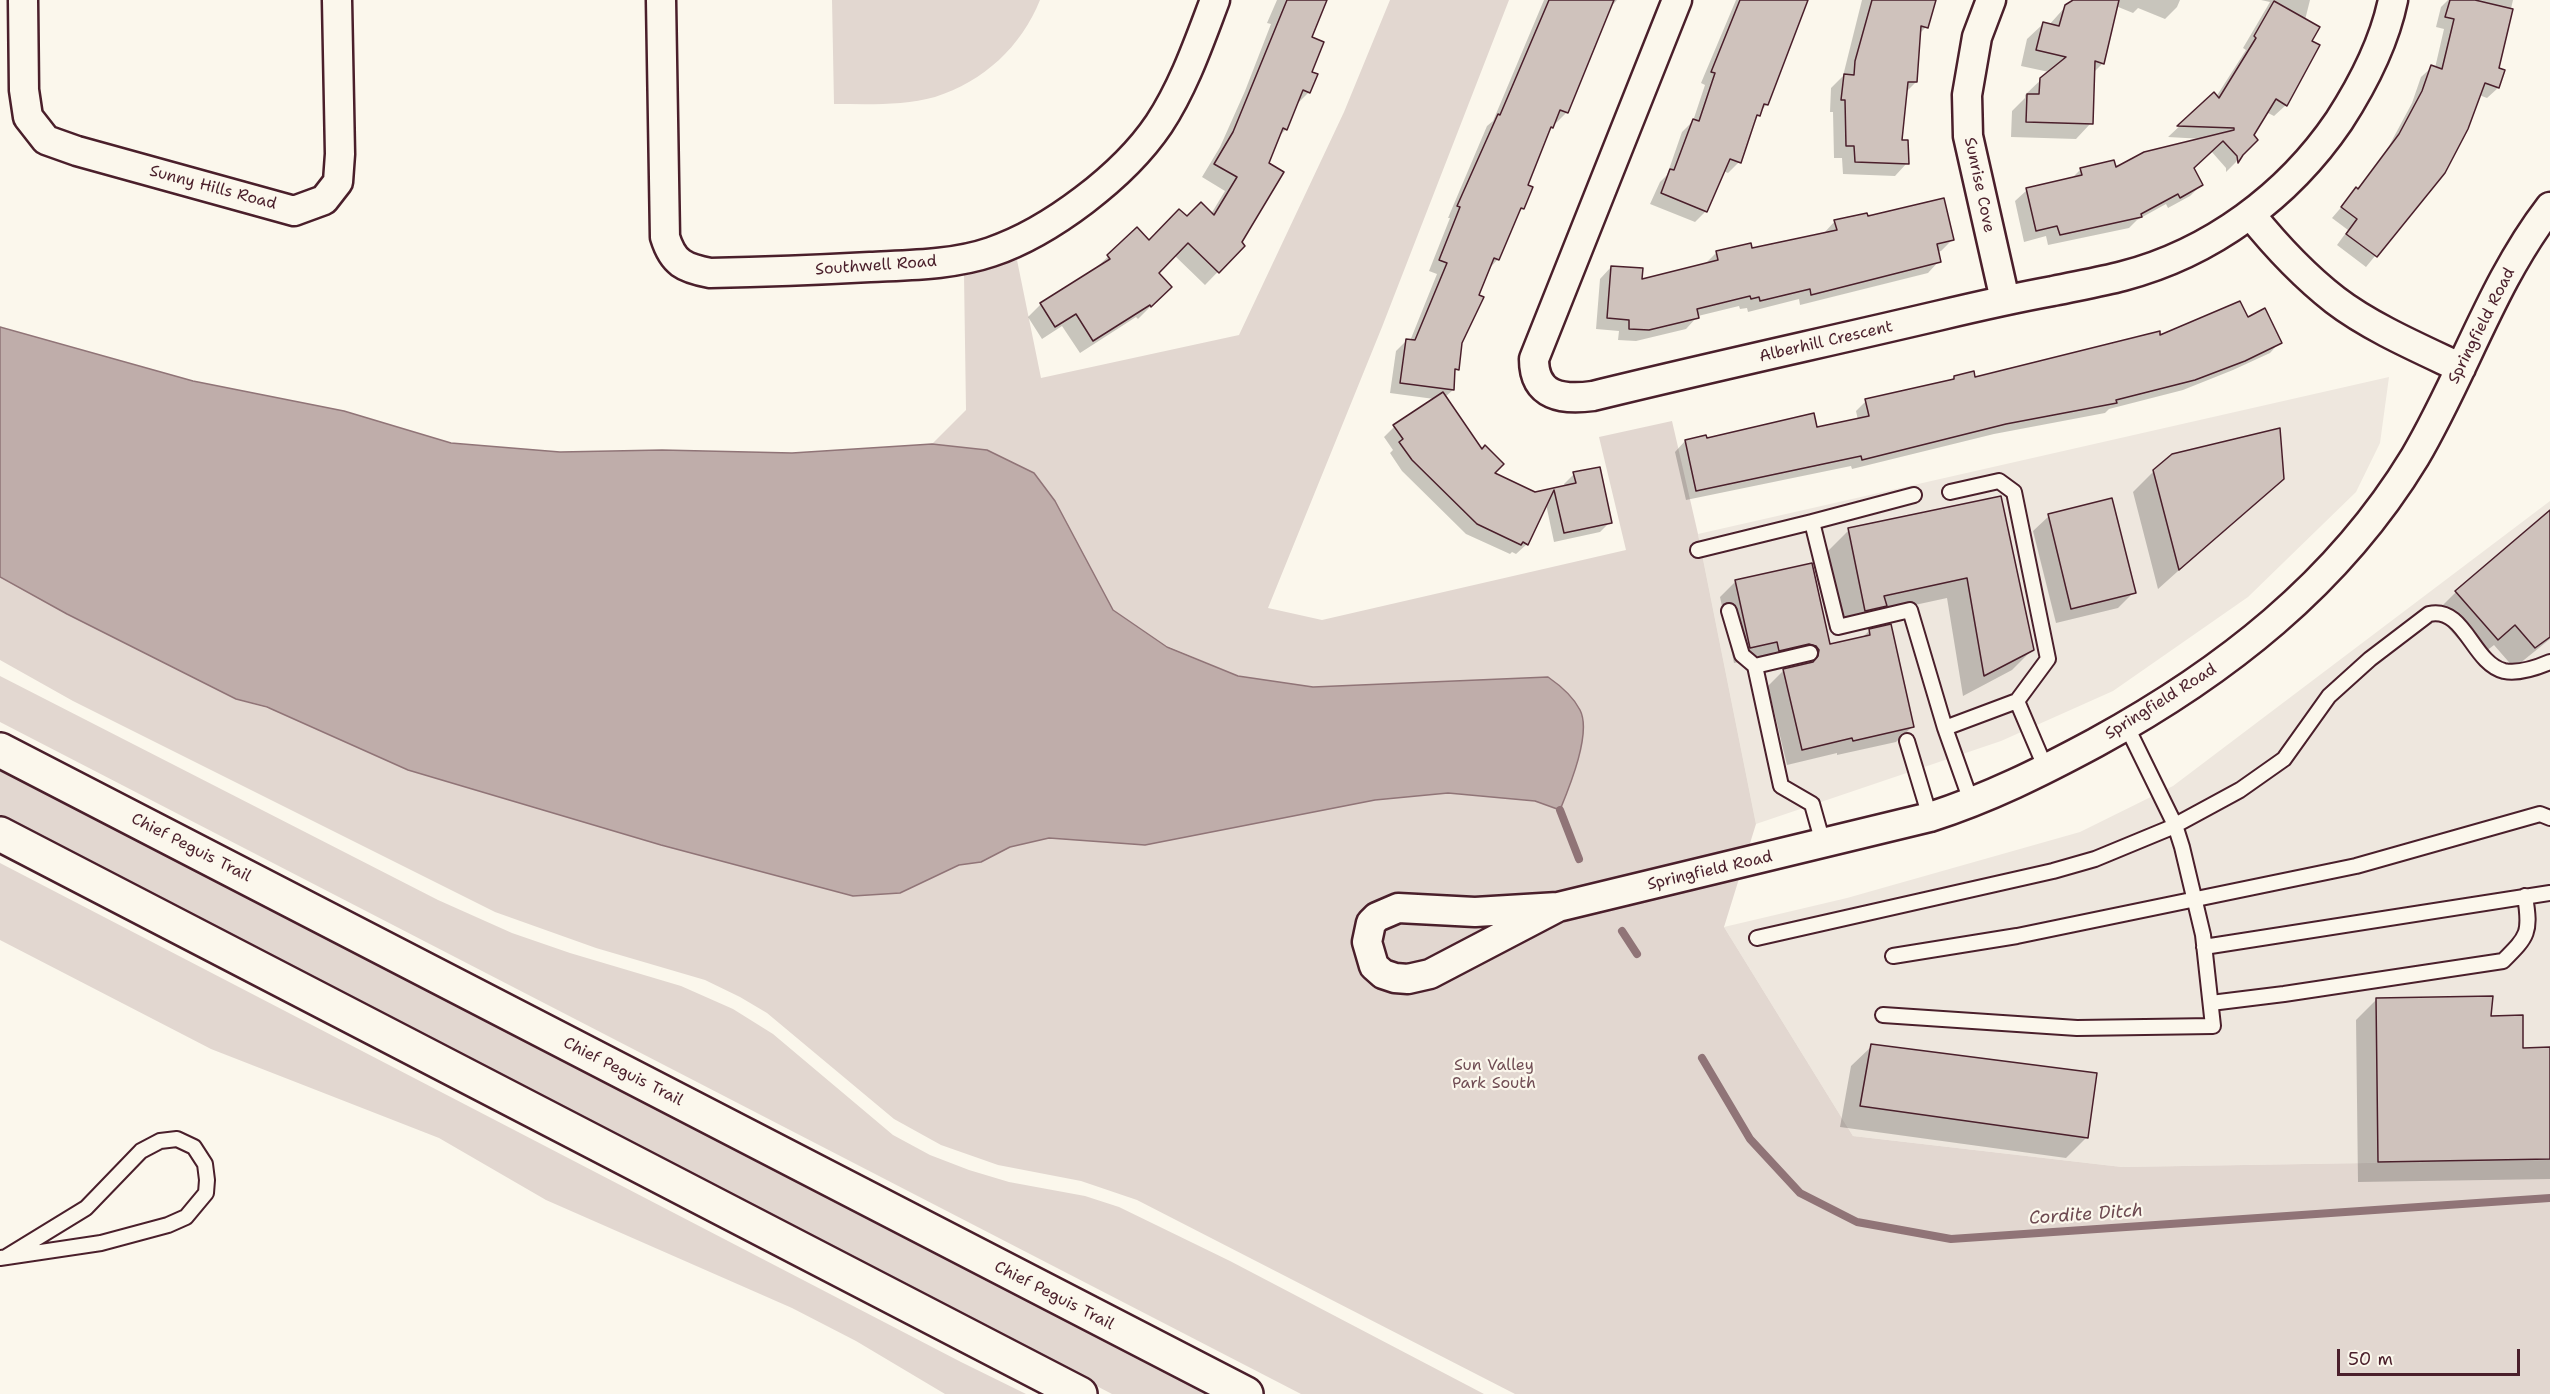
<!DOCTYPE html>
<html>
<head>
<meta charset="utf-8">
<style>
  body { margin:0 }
  #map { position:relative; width:2550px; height:1394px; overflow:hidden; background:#fbf7ec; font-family:"Shantell Sans",sans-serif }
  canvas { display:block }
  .scale { position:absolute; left:2337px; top:1349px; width:183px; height:27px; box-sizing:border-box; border:3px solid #4a1f2b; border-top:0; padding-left:8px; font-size:18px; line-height:21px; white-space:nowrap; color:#4a1f2b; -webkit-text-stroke:4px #fbf7ec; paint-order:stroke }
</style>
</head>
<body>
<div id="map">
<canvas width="2550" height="1394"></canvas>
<div class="scale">50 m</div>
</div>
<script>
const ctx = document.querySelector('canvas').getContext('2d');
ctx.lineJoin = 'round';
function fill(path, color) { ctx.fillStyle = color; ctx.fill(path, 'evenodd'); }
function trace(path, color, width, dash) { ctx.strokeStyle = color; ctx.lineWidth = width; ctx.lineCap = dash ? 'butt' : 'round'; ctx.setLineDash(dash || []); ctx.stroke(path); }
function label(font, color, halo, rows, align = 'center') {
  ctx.font = font + ' "Shantell Sans",sans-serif'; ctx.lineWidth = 4.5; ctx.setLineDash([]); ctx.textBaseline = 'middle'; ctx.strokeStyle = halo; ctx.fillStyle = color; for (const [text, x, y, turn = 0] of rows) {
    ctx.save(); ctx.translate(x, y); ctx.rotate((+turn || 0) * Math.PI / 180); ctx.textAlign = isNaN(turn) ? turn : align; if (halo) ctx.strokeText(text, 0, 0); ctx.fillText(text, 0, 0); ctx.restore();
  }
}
fill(new Path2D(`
  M 2389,377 L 2380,443 L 2356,492 L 2248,597 L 2113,691 L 2001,741 L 1756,824 L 1698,534 Z
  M 2550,501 L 2550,1160 L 2122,1167 L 1853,1136 L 1724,927 L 1847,898 L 2080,832 L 2173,786 Z`), '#eee7de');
fill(new Path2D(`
  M 832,0 L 1040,0 C 1021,47 984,81 935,97 C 903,106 867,104 834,104 Z
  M 1390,0 L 1509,0 L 1382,327 L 1268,608 L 1322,620 L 1626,550 L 1599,437 L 1672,421 L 1698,534 L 1756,824 L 1724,927 L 1853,1136 L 2122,1167 L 2550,1160 L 2550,1394 L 1515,1394 L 1137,1200 L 1081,1181 L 998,1165 L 941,1145 L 894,1119 L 767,1013 L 740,997 L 705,980 L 596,948 L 495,912 L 73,701 L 0,660 L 0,577 L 67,614 L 236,699 L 900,893 L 959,864 L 981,862 L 1010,847 L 1049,838 L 1145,845 L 1375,800 L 1448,793 L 1535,801 L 1559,809 L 1548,677 L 1313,687 L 1238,676 L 1165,645 L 1113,610 L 1055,501 L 1034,473 L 987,450 L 932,444 L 966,410 L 964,275 L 1017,260 L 1041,378 L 1239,335 L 1344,112 Z
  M 0,676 L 438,900 L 512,933 L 570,953 L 681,986 L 733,1009 L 773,1034 L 893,1135 L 930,1155 L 969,1170 L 1009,1182 L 1085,1196 L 1119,1207 L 1230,1261 L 1484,1394 L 1301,1394 L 0,722 Z
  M 0,766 L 1216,1394 L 1112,1394 L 0,817 Z
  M 0,863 L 961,1362 L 1026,1394 L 945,1394 L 856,1341 L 792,1308 L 546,1200 L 439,1138 L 211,1049 L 0,940 Z`), '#e2d7d0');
const water = new Path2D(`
  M 0,327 L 193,381 L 344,411 L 451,443 L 560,452 L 662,450 L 792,453 L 932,444 L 987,450 L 1034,473 L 1055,501 L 1113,610 L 1167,647 L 1238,676 L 1313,687 L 1548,677 C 1561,686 1573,696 1580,710 C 1592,733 1569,788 1560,810 L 1535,801 L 1448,793 L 1375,800 L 1145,845 L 1049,838 L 1010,847 L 981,862 L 959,865 L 900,893 L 853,896 L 661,845 L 408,770 L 267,707 L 236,699 L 67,614 L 0,577 Z`);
fill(water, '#bfadaa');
trace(water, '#907477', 1.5);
fill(new Path2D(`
  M 1277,0 L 1324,0 L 1310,38 L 1309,92 L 1295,106 L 1286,129 L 1278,138 L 1240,243 L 1243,246 L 1205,285 L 1174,255 L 1157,273 L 1157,300 L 1138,319 L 1136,317 L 1080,353 L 1062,326 L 1042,339 L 1028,317 L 1041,304 L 1095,269 L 1137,229 L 1149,242 L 1187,218 L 1211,214 L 1225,191 L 1202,177 L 1220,147 L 1245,91 L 1271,24 L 1267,23 Z
  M 1544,0 L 1617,0 L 1608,10 L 1567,112 L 1556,123 L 1554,122 L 1548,130 L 1526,186 L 1523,208 L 1516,215 L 1498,259 L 1487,271 L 1461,343 L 1457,369 L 1453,373 L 1453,390 L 1445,397 L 1493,473 L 1534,493 L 1565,487 L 1564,484 L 1574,474 L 1610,522 L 1600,532 L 1554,542 L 1546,504 L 1527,544 L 1516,554 L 1512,552 L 1510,554 L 1466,534 L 1402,471 L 1390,453 L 1393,450 L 1384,437 L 1394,427 L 1434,399 L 1390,393 L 1396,351 L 1407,340 L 1410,341 L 1437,274 L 1429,271 L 1450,218 L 1448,218 L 1487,126 L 1493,121 Z
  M 1736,0 L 1808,0 L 1767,104 L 1754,119 L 1739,162 L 1728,173 L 1723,171 L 1706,211 L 1695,222 L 1650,204 L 1660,182 L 1667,175 L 1682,132 L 1693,121 L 1705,85 L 1701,83 Z
  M 1862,0 L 1934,0 L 1926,27 L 1919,34 L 1916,82 L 1905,93 L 1901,141 L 1907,163 L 1895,176 L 1843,174 L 1842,158 L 1834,158 L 1833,112 L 1830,112 L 1831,88 L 1843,76 Z
  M 2107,0 L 2180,0 L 2177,7 L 2165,19 L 2138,8 L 2133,13 L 2106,2 Z
  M 2261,0 L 2310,0 L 2305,20 L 2310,41 L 2286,105 L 2274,116 L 2266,112 L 2236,162 L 2226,172 L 2226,168 L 2211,151 L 2192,168 L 2201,185 L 2190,196 L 2168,208 L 2166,204 L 2137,220 L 2129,228 L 2048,245 L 2046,236 L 2024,242 L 2015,201 L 2027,190 L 2071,179 L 2081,169 L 2115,169 L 2203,139 L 2168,137 L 2214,94 L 2216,97 L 2246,50 L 2243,48 L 2270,2 Z
  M 2448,0 L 2513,0 L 2497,69 L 2504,71 L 2498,88 L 2487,98 L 2479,95 L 2403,222 L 2366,267 L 2337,245 L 2348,230 L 2332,218 L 2357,189 L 2389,146 L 2412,103 L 2421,77 L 2432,67 L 2435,68 L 2444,29 L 2436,27 L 2441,7 Z
  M 2066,6 L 2103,63 L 2093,73 L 2091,123 L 2076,139 L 2011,137 L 2012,111 L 2025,98 L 2025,95 L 2049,72 L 2021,66 L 2027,39 L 2043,24 L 2049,25 Z
  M 1867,218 L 1953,239 L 1941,251 L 1937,252 L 1939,261 L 1928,273 L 1800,305 L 1799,299 L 1748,312 L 1747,308 L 1740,309 L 1739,306 L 1698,316 L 1686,329 L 1636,341 L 1618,340 L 1619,331 L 1596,329 L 1600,279 L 1611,267 L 1640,281 L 1706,263 L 1717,252 L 1751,250 L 1824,233 L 1835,221 Z
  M 2159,337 L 2280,342 L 2270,353 L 2233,370 L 2183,390 L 2109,409 L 2105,413 L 1994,434 L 1852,469 L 1851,466 L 1686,500 L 1675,452 L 1685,441 L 1816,428 L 1858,420 L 1856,411 L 1866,401 L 1950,382 L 1954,377 L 1974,379 Z
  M 2154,471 L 2282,478 L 2158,589 L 2133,492 Z
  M 2000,498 L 2033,649 L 2012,670 L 1963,696 L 1947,598 L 1878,613 L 1845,631 L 1828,551 L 1849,530 Z
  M 2550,512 L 2550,639 L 2514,668 L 2494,645 L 2476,659 L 2435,613 L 2456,592 Z
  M 2049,516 L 2134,592 L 2118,608 L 2056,623 L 2033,531 Z
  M 1735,582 L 1828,645 L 1862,638 L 1870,630 L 1912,727 L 1896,742 L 1837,755 L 1837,753 L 1787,765 L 1768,686 L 1784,670 L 1803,665 L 1800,662 L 1763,666 L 1761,657 L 1734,663 L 1720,597 Z
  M 2377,999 L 2489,1017 L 2522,1049 L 2550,1049 L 2550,1179 L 2358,1182 L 2356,1020 Z
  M 1872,1046 L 2087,1137 L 2066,1158 L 1840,1127 L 1851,1066 Z`), '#0003');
trace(new Path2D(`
  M 1560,810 L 1579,859
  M 1622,931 L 1637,954
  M 1702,1058 L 1750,1139 L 1800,1193 L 1857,1222 L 1951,1239 L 2550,1198`), '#907477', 8);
const building = new Path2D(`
  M 1287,0 L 1327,0 L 1312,37 L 1324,42 L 1312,72 L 1318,74 L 1310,93 L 1303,90 L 1287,130 L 1283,128 L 1269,163 L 1284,172 L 1242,242 L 1245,246 L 1219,273 L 1188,243 L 1159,273 L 1172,287 L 1151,307 L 1150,305 L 1093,341 L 1076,314 L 1055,327 L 1040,303 L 1110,259 L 1107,255 L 1137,227 L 1149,240 L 1179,209 L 1187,216 L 1201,202 L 1214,215 L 1237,177 L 1214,164 L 1233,132 Z
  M 1549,0 L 1614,0 L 1568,113 L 1560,110 L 1553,128 L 1551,127 L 1528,185 L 1533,187 L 1524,209 L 1521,208 L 1499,260 L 1494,258 L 1479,295 L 1484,297 L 1462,343 L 1459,370 L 1455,369 L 1454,390 L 1400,383 L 1406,339 L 1415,340 L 1447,263 L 1439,260 L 1460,207 L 1457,206 L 1498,114 L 1500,115 Z
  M 1740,0 L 1808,0 L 1768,105 L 1764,104 L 1760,116 L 1757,115 L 1741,163 L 1730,159 L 1707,212 L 1661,193 L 1670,169 L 1674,170 L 1693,119 L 1699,121 L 1715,73 L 1711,72 Z
  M 1872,0 L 1936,0 L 1928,28 L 1921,26 L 1917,82 L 1908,82 L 1902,140 L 1908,140 L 1909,164 L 1855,162 L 1854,146 L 1846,146 L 1845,100 L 1841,100 L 1844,74 L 1854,75 L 1855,61 Z
  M 2073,0 L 2119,0 L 2104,64 L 2095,61 L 2093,124 L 2026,122 L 2027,94 L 2039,94 L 2040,78 L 2066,57 L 2036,50 L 2043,22 L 2059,26 L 2065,5 Z
  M 2450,0 L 2475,0 L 2513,9 L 2499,68 L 2505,70 L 2499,88 L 2485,83 L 2468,129 L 2445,173 L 2377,257 L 2346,234 L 2357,219 L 2341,207 L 2356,187 L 2358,189 L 2399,134 L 2422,91 L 2431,65 L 2442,69 L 2454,19 L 2445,17 Z
  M 2274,1 L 2320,27 L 2312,41 L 2320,45 L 2287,106 L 2276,99 L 2254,135 L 2258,140 L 2243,155 L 2238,163 L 2237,156 L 2223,141 L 2194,168 L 2203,185 L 2180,198 L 2178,194 L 2141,214 L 2142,217 L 2060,235 L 2057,226 L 2036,231 L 2026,188 L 2082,175 L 2080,168 L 2114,160 L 2116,167 L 2144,152 L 2234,130 L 2234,128 L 2177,126 L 2214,92 L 2219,98 L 2256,38 L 2254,36 Z
  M 1944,198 L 1954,240 L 1937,244 L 1941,262 L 1811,295 L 1810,289 L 1760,301 L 1759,297 L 1751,299 L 1750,296 L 1697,309 L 1699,318 L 1649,330 L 1629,329 L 1629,320 L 1607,318 L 1611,266 L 1643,268 L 1642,279 L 1718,260 L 1716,251 L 1751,243 L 1752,248 L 1837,230 L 1834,220 L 1867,213 L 1868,216 Z
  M 2240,301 L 2248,317 L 2265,308 L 2282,343 L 2245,361 L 2195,380 L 2116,400 L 2117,403 L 2006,424 L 1862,460 L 1861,456 L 1696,491 L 1685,440 L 1706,435 L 1707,438 L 1814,413 L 1817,427 L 1869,416 L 1865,399 L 1954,379 L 1954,376 L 1974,371 L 1975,377 L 2160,331 L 2160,335 Z
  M 1443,392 L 1482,449 L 1485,445 L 1504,464 L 1495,473 L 1535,492 L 1576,483 L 1573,472 L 1600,467 L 1612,523 L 1564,533 L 1554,490 L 1528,545 L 1523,542 L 1521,545 L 1477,524 L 1412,460 L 1399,442 L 1403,439 L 1393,425 Z
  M 2280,428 L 2284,479 L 2179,570 L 2153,470 L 2172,454 Z
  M 2001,496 L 2034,650 L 1984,676 L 1967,578 L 1884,596 L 1887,606 L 1865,611 L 1848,528 Z
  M 2112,498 L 2136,593 L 2071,609 L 2048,514 Z
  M 2550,510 L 2550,637 L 2535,648 L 2515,625 L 2498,640 L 2455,591 Z
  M 1812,563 L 1830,644 L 1870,635 L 1869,629 L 1891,624 L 1914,727 L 1853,741 L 1852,738 L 1802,750 L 1783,669 L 1813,662 L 1818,656 L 1819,650 L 1816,646 L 1809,644 L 1779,651 L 1777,642 L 1750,648 L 1735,580 Z
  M 2493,996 L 2491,1016 L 2523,1015 L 2523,1048 L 2550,1047 L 2550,1159 L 2378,1162 L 2376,998 Z
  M 1871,1044 L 2097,1073 L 2088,1138 L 1860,1106 Z`);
fill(building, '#cfc2bc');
trace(building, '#4a1f2b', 1.5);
const lane = new Path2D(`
  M 1950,492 L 1999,481 L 2014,492 L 2048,659 L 2017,701
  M 1812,522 L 1914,495
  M 1698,550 L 1812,522 L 1838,627 L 1910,610 L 1945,728
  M 1729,611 L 1742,655 L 1755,666
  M 1810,653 L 1755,666 L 1781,786 L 1812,804 L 1823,843
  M 1907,741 L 1930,817
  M 1972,804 L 1945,728 L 2017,701 L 2046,769
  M 1757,938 L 2053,871 L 2095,859 L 2170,828 L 2240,790 L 2284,759 L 2329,696 L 2370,659 L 2429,614 C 2465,606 2472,663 2504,671 C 2519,674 2536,668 2550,662
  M 2204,947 L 2550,893
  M 1893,956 L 2017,936 L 2356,866 L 2540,814 L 2550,818
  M 2211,1003 L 2284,994 L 2503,961 C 2528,936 2531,933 2525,896
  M 1883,1015 L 2077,1028 L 2213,1026 L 2203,935 L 2182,847 L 2175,825 L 2126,725
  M 0,1258 L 101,1243 L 168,1225 L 186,1217 L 206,1193 L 207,1180 L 205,1164 L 194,1147 L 177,1139 L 160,1141 L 141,1151 L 86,1208 L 6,1257`);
const street = new Path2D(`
  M 23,0 L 24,90 L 28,117 L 46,140 L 77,151 L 294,211 L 324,200 L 338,182 L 340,154 L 337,0
  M 661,0 L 665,237 C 673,263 684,268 710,273 C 763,272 816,270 870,267 C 909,265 953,265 991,252 C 1050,232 1124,176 1159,124 C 1184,86 1199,42 1215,0
  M 1677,0 L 1534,359 C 1534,397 1563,400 1593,396 C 1707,368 1822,343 1937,316 C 1975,307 2014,298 2053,291 C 2076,286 2100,282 2123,276 C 2211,253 2288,196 2339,121 C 2363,84 2384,44 2393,0
  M 1991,0 L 1977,37 L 1967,95 L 1968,136 L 2005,300
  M 2251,215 C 2276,246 2303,275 2335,300 C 2370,327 2421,349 2461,368
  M 1558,907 L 1430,974 L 1408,979 L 1395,978 L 1383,974 L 1374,966 L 1367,942 L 1371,923 L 1377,917 L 1398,908 L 1475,912 L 1558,907 L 1930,817 C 1989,798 2041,772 2095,743 C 2223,673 2338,584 2415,457 C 2463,376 2492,282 2550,207`);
const primary = new Path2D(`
  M 0,750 L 1246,1394
  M 0,834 L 1080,1394`);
trace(lane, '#4a1f2b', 18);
trace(street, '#4a1f2b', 33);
trace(primary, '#4a1f2b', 38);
trace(lane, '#fbf7ec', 14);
trace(street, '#fbf7ec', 28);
trace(primary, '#fbf7ec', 33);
label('16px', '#4a1f2b', '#fbf7ec', [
  ["Sunrise Cove",1979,185,78],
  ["Sunny Hills Road",213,188,15],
  ["Southwell Road",876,266,-4],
  ["Springfield Road",2482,326,-63],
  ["Alberhill Crescent",1826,342,-13],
  ["Springfield Road",2161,702,-32],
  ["Chief Peguis Trail",191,848,27],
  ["Springfield Road",1710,871,-13],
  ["Chief Peguis Trail",623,1072,27],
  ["Chief Peguis Trail",1054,1296,27]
]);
label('16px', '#704d54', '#fbf7ec', [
  ["Sun Valley",1494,1066],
  ["Park South",1494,1084]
]);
label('italic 18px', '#6d4a51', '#fbf7ec', [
  ["Cordite Ditch",2086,1215,-4]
]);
</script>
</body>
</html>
